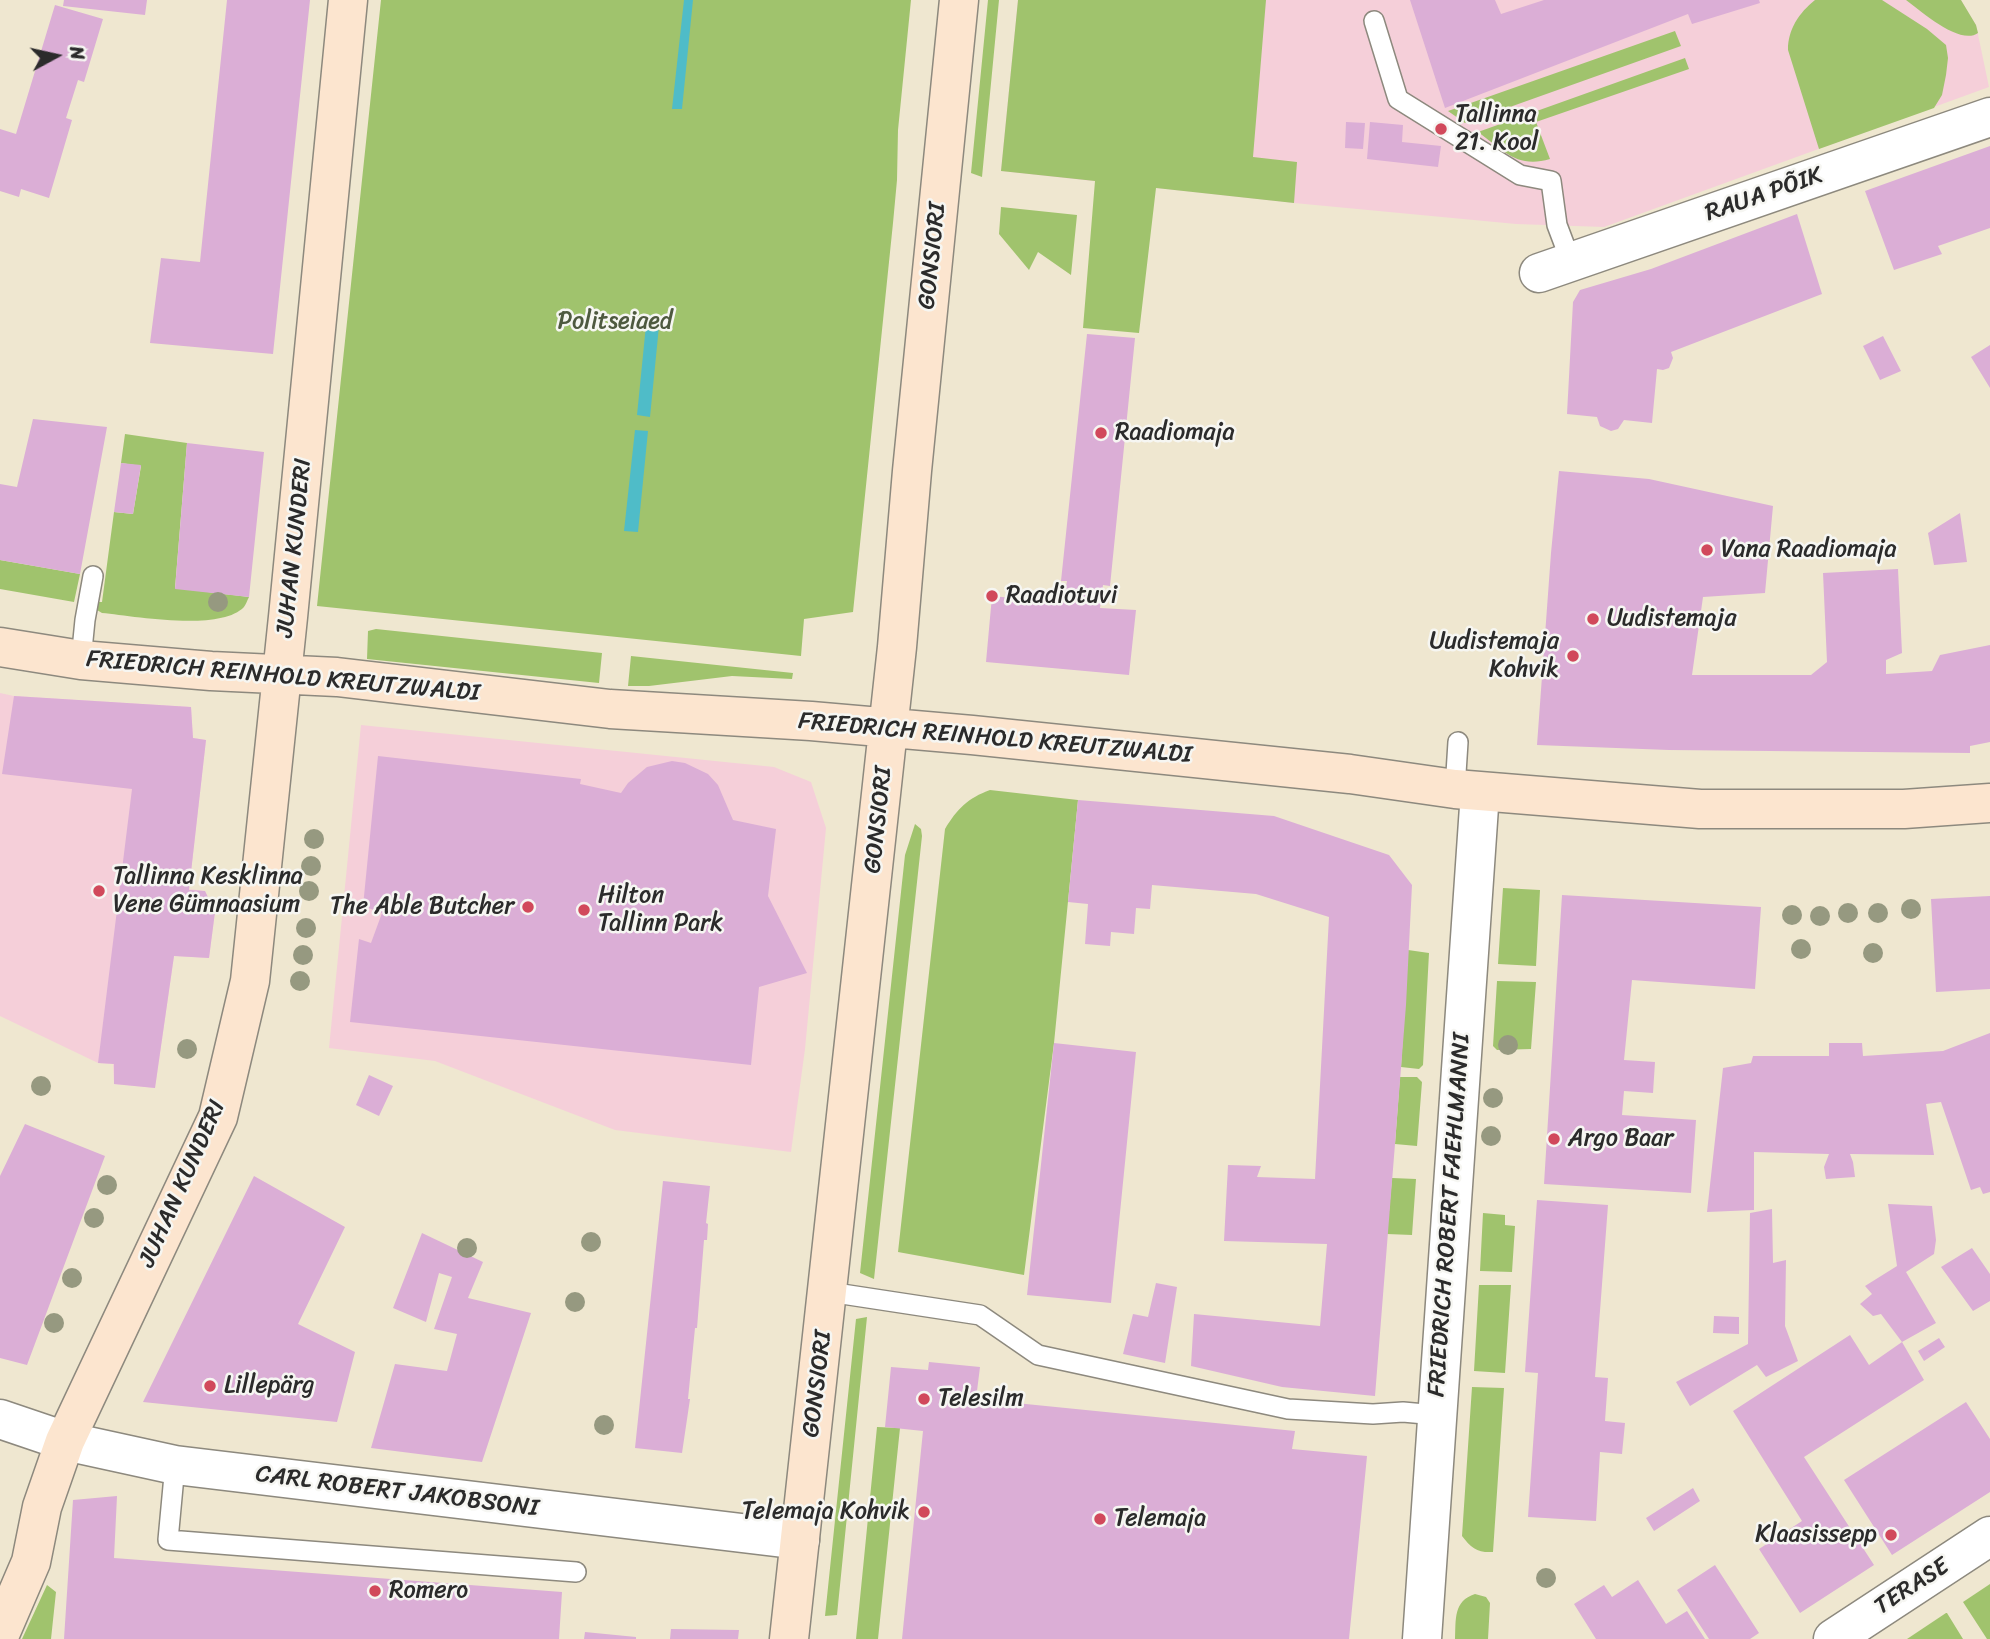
<!DOCTYPE html>
<html>
<head>
<meta charset="utf-8">
<style>
  body { margin:0 }
  #map { position:relative; width:1990px; height:1639px; overflow:hidden; background:#efe7d0; font-family:Sriracha,sans-serif }
  canvas { display:block }
  .north { position:absolute; left:21px; top:21px; width:70px; height:70px; -webkit-text-stroke:5px #f6f6f2; paint-order:stroke; rotate:82deg; font-size:19px; font-weight:700; line-height:28px; text-align:center; color:#2b2b2b }
  .north::after { content:''; display:block; margin:auto; width:24px; height:32px; background:#2b2b2b; clip-path:polygon(50% 0,100% 100%,50% 72%,0 100%) }
</style>
</head>
<body>
<div id="map">
<canvas width="1990" height="1639"></canvas>
<div class="north">N</div>
</div>
<script>
const ctx = document.querySelector('canvas').getContext('2d');
ctx.lineJoin = 'round';
function fill(path, color) { ctx.fillStyle = color; ctx.fill(path, 'evenodd'); }
function trace(path, color, width, dash) { ctx.strokeStyle = color; ctx.lineWidth = width; ctx.lineCap = dash ? 'butt' : 'round'; ctx.setLineDash(dash || []); ctx.stroke(path); }
function label(font, color, halo, rows, align = 'center') {
  ctx.font = font + ' Sriracha,sans-serif'; ctx.lineWidth = 5; ctx.setLineDash([]); ctx.textBaseline = 'middle'; ctx.strokeStyle = halo; ctx.fillStyle = color; for (const [text, x, y, turn = 0] of rows) {
    ctx.save(); ctx.translate(x, y); ctx.rotate((+turn || 0) * Math.PI / 180); ctx.textAlign = isNaN(turn) ? turn : align; if (halo) ctx.strokeText(text, 0, 0); ctx.fillText(text, 0, 0); ctx.restore();
  }
}
fill(new Path2D(`
  M 1018,0 L 1961,0 L 1976,25 L 1989,87 L 1604,227 L 1516,224 L 1294,203 L 1001,171 Z
  M 0,693 L 14,696 L 191,707 L 193,738 L 206,740 L 189,889 L 205,891 L 215,912 L 209,958 L 174,956 L 155,1088 L 114,1084 L 113,1064 L 98,1063 L 0,1016 Z
  M 361,725 L 774,767 L 811,782 L 826,828 L 805,1049 L 791,1152 L 615,1130 L 435,1061 L 329,1048 Z`), '#f5cfd9');
fill(new Path2D(`
  M 381,0 L 911,0 L 898,130 L 897,180 L 893,223 L 853,612 L 804,619 L 801,656 L 317,606 Z
  M 988,0 L 999,0 L 982,177 L 971,173 Z
  M 1018,0 L 1266,0 L 1253,157 L 1297,162 L 1294,203 L 1156,188 L 1139,333 L 1083,328 L 1095,181 L 1001,171 Z
  M 1815,0 L 1882,0 L 1927,29 L 1946,45 L 1948,58 L 1946,75 L 1942,95 L 1934,108 L 1819,149 L 1788,50 C 1788,29 1799,13 1815,0 Z
  M 1906,0 L 1961,0 L 1976,25 L 1978,33 C 1960,46 1921,11 1906,0 Z
  M 1675,31 L 1681,46 L 1465,123 L 1448,111 Z
  M 1685,58 L 1689,69 L 1536,122 L 1550,159 C 1517,169 1503,150 1478,132 Z
  M 1001,207 L 1077,215 L 1071,275 L 1038,252 L 1029,270 L 999,234 Z
  M 125,434 L 187,443 L 175,588 L 249,597 C 247,601 246,604 244,607 C 220,632 134,616 102,613 L 97,610 L 96,602 L 102,602 L 114,512 L 133,514 L 141,466 L 121,463 Z
  M 0,560 L 80,574 L 74,602 L 0,589 Z
  M 376,629 L 602,653 L 599,683 L 367,659 L 368,631 Z
  M 631,656 L 793,673 L 792,679 L 732,676 L 649,686 L 628,686 Z
  M 990,790 L 1078,800 L 1054,1043 L 1024,1275 L 898,1252 L 945,829 C 957,809 968,798 990,790 Z
  M 915,824 L 921,829 L 922,836 L 874,1279 L 860,1273 L 905,855 Z
  M 1503,888 L 1540,890 L 1536,966 L 1498,964 Z
  M 1408,950 L 1429,953 L 1423,1065 L 1419,1069 L 1401,1067 Z
  M 1497,981 L 1536,982 L 1531,1049 L 1497,1050 L 1493,1046 Z
  M 1400,1077 L 1417,1077 L 1422,1082 L 1417,1146 L 1395,1144 Z
  M 1392,1178 L 1416,1179 L 1412,1235 L 1387,1234 Z
  M 1483,1213 L 1505,1215 L 1505,1225 L 1515,1226 L 1512,1272 L 1480,1271 Z
  M 1479,1285 L 1511,1285 L 1505,1373 L 1474,1371 Z
  M 867,1317 L 837,1615 L 825,1616 L 856,1319 Z
  M 1472,1387 L 1504,1388 L 1493,1552 C 1478,1553 1471,1548 1462,1536 Z
  M 877,1427 L 900,1428 L 878,1639 L 856,1639 Z
  M 1990,1584 L 1990,1639 L 1987,1639 L 1963,1602 Z
  M 47,1585 L 56,1592 L 51,1639 L 22,1639 Z
  M 1475,1594 L 1486,1597 L 1490,1603 L 1488,1639 L 1455,1639 C 1456,1620 1453,1601 1475,1594 Z
  M 1947,1613 L 1963,1639 L 1907,1639 L 1946,1613 Z`), '#a0c36d');
fill(new Path2D(`
  M 684,0 L 693,0 L 682,109 L 672,109 Z
  M 647,315 L 660,316 L 650,417 L 637,415 Z
  M 635,430 L 648,431 L 638,532 L 624,531 Z`), '#4fbcc8');
fill(new Path2D(`
  M 64,0 L 147,0 L 145,15 L 63,6 Z
  M 227,0 L 310,0 L 273,354 L 150,343 L 161,258 L 200,262 Z
  M 1410,0 L 1495,0 L 1501,14 L 1544,0 L 1759,0 L 1760,3 L 1692,24 L 1688,14 L 1445,108 Z
  M 55,5 L 103,19 L 84,82 L 78,80 L 66,118 L 72,120 L 49,198 L 21,189 L 19,197 L 0,191 L 0,129 L 16,134 Z
  M 1346,122 L 1365,123 L 1363,149 L 1345,148 Z
  M 1370,122 L 1403,125 L 1402,142 L 1441,146 L 1438,167 L 1367,159 Z
  M 1990,146 L 1990,228 L 1938,246 L 1942,254 L 1894,270 L 1865,191 Z
  M 1797,214 L 1822,294 L 1671,352 L 1673,358 L 1669,368 L 1663,370 L 1657,369 L 1652,423 L 1624,420 L 1618,429 L 1611,431 L 1600,426 L 1597,417 L 1567,414 L 1573,302 L 1580,290 L 1651,269 Z
  M 1087,334 L 1135,338 L 1110,586 L 1103,585 L 1100,608 L 1136,610 L 1129,675 L 986,662 L 992,596 L 1063,603 L 1067,581 L 1061,581 Z
  M 1883,336 L 1901,371 L 1880,380 L 1863,346 Z
  M 1990,345 L 1990,388 L 1971,357 Z
  M 33,419 L 107,427 L 80,574 L 0,560 L 0,484 L 17,487 Z
  M 187,443 L 264,452 L 249,597 L 175,589 Z
  M 121,463 L 141,465 L 133,514 L 114,512 Z
  M 1559,471 L 1649,479 L 1773,506 L 1765,593 L 1703,597 L 1692,675 L 1811,675 L 1827,662 L 1823,573 L 1898,569 L 1902,653 L 1886,660 L 1886,674 L 1932,671 L 1940,655 L 1990,645 L 1990,742 L 1970,746 L 1970,753 L 1669,750 L 1537,745 L 1551,553 Z
  M 1960,513 L 1967,562 L 1934,565 L 1928,533 Z
  M 14,696 L 191,707 L 193,738 L 206,740 L 189,890 L 205,891 L 215,912 L 209,958 L 174,956 L 155,1088 L 114,1084 L 114,1064 L 98,1063 L 132,789 L 2,774 Z
  M 378,756 L 581,779 L 580,784 L 621,793 L 628,783 L 647,767 L 672,761 L 685,763 L 708,774 L 718,785 L 733,820 L 776,829 L 768,896 L 807,973 L 759,987 L 751,1065 L 350,1022 L 359,939 L 371,943 L 382,913 L 363,906 Z
  M 1078,800 L 1274,816 L 1389,855 L 1412,885 L 1406,1005 L 1375,1396 L 1282,1387 L 1191,1366 L 1194,1314 L 1320,1326 L 1327,1244 L 1224,1241 L 1228,1165 L 1261,1166 L 1257,1177 L 1315,1179 L 1329,917 L 1256,894 L 1152,885 L 1150,909 L 1136,908 L 1134,934 L 1111,932 L 1110,946 L 1085,944 L 1088,904 L 1068,902 Z
  M 1562,895 L 1761,907 L 1755,989 L 1632,980 L 1624,1060 L 1655,1062 L 1653,1093 L 1624,1091 L 1622,1115 L 1696,1120 L 1691,1193 L 1544,1184 Z
  M 1990,896 L 1990,989 L 1936,992 L 1931,899 Z
  M 1990,1033 L 1990,1192 L 1983,1194 L 1980,1187 L 1971,1190 L 1941,1102 L 1926,1104 L 1934,1155 L 1850,1154 L 1853,1162 L 1855,1177 L 1826,1179 L 1824,1167 L 1829,1154 L 1754,1152 L 1754,1210 L 1707,1212 L 1723,1068 L 1751,1063 L 1753,1056 L 1829,1056 L 1829,1043 L 1862,1043 L 1863,1056 L 1943,1051 Z
  M 1054,1043 L 1136,1052 L 1111,1303 L 1027,1295 Z
  M 369,1075 L 393,1086 L 379,1116 L 356,1105 Z
  M 25,1124 L 105,1156 L 27,1365 L 0,1358 L 0,1176 Z
  M 254,1176 L 345,1227 L 298,1324 L 355,1352 L 337,1422 L 143,1402 Z
  M 663,1181 L 710,1186 L 706,1223 L 708,1224 L 707,1240 L 704,1240 L 697,1328 L 695,1328 L 688,1399 L 690,1399 L 682,1453 L 635,1448 Z
  M 1537,1200 L 1608,1205 L 1595,1377 L 1608,1378 L 1605,1421 L 1625,1423 L 1622,1454 L 1600,1452 L 1596,1521 L 1528,1517 L 1538,1373 L 1525,1372 Z
  M 1888,1204 L 1932,1206 L 1936,1240 L 1934,1254 L 1906,1272 L 1936,1323 L 1902,1342 L 1881,1314 L 1873,1316 L 1860,1304 L 1872,1294 L 1865,1286 L 1897,1266 Z
  M 1772,1209 L 1773,1263 L 1786,1260 L 1785,1326 L 1798,1361 L 1766,1377 L 1757,1365 L 1690,1406 L 1676,1382 L 1748,1344 L 1750,1213 Z
  M 422,1233 L 483,1262 L 468,1298 L 531,1313 L 482,1462 L 371,1448 L 395,1364 L 447,1371 L 457,1334 L 434,1329 L 452,1277 L 439,1273 L 426,1322 L 393,1308 Z
  M 1972,1248 L 1990,1274 L 1990,1301 L 1973,1311 L 1941,1267 Z
  M 1156,1283 L 1177,1287 L 1165,1363 L 1123,1354 L 1133,1314 L 1148,1317 Z
  M 1714,1316 L 1739,1317 L 1739,1334 L 1713,1333 Z
  M 1850,1335 L 1869,1365 L 1902,1342 L 1924,1380 L 1804,1457 L 1874,1565 L 1800,1613 L 1759,1549 L 1802,1521 L 1733,1411 Z
  M 1939,1338 L 1945,1347 L 1924,1361 L 1918,1351 Z
  M 929,1362 L 980,1367 L 976,1399 L 1295,1431 L 1292,1449 L 1367,1456 L 1349,1639 L 902,1639 L 923,1431 L 885,1427 L 891,1367 L 928,1370 Z
  M 1966,1402 L 1990,1439 L 1990,1492 L 1892,1555 L 1844,1480 Z
  M 1693,1488 L 1700,1501 L 1654,1531 L 1646,1518 Z
  M 117,1496 L 114,1558 L 562,1592 L 559,1639 L 64,1639 L 73,1500 Z
  M 1715,1565 L 1759,1633 L 1750,1639 L 1709,1639 L 1677,1590 Z
  M 1638,1580 L 1666,1624 L 1687,1611 L 1705,1639 L 1596,1639 L 1574,1604 L 1604,1585 L 1612,1597 Z
  M 671,1629 L 739,1630 L 738,1639 L 670,1639 Z
  M 585,1632 L 636,1637 L 636,1639 L 584,1639 Z`), '#dbaed6');
const lane = new Path2D(`
  M 1374,21 L 1398,99 L 1520,175 L 1551,181 L 1557,225 L 1571,262
  M 81,660 L 85,620 L 93,576
  M 1455,789 L 1458,742
  M 829,1292 L 980,1315 L 1038,1355 L 1288,1409 L 1373,1414 L 1403,1412 L 1436,1415
  M 175,1465 L 168,1540 L 576,1572`);
const street = new Path2D(`
  M 1539,273 L 1990,117
  M 0,1419 L 65,1441 L 175,1465 L 800,1540
  M 1422,1639 L 1480,792
  M 1833,1639 L 1990,1536`);
const secondary = new Path2D(`
  M 0,647 L 81,660 L 211,671 L 337,677 L 610,709 L 811,721 L 972,735 L 1350,774 L 1455,789 L 1700,809 L 1904,809 L 1990,803
  M 0,1634 L 31,1562 L 42,1507 L 65,1441 L 218,1117 L 250,981 L 288,617 L 348,0
  M 789,1639 L 897,647 L 912,471 L 959,0`);
trace(lane, '#8d897e', 22);
trace(street, '#8d897e', 41);
trace(secondary, '#8d897e', 41);
trace(lane, '#fff', 19);
trace(street, '#fff', 38);
trace(secondary, '#fce5cf', 38);
ctx.fillStyle = '#969980';
for (const [x, y] of [
  [218,602],
  [314,839],
  [311,866],
  [309,891],
  [1911,909],
  [1848,913],
  [1878,913],
  [1792,915],
  [1820,916],
  [306,928],
  [1801,949],
  [1873,953],
  [303,955],
  [300,981],
  [1508,1045],
  [187,1049],
  [41,1086],
  [1493,1098],
  [1491,1136],
  [107,1185],
  [94,1218],
  [591,1242],
  [467,1248],
  [72,1278],
  [575,1302],
  [54,1323],
  [604,1425],
  [1546,1578]
]) { ctx.beginPath(); ctx.arc(x, y, 10, 0, 2 * Math.PI); ctx.fill(); }
for (const [x, y, r, color] of [
  [1441,129,7,"#d1495b"],
  [1101,433,7,"#d1495b"],
  [1707,550,7,"#d1495b"],
  [992,596,7,"#d1495b"],
  [1593,619,7,"#d1495b"],
  [1573,656,7,"#d1495b"],
  [99,891,7,"#d1495b"],
  [528,907,7,"#d1495b"],
  [584,910,7,"#d1495b"],
  [1554,1139,7,"#d1495b"],
  [210,1386,7,"#d1495b"],
  [924,1399,7,"#d1495b"],
  [924,1512,7,"#d1495b"],
  [1100,1519,7,"#d1495b"],
  [1891,1535,7,"#d1495b"],
  [375,1591,7,"#d1495b"]
]) { const dot = new Path2D(); dot.arc(x, y, r, 0, 2 * Math.PI); ctx.fillStyle = color; ctx.fill(dot); trace(dot, '#f6f6f2', 2.5); }
label('24px', '#2b2b2b', '#f6f6f2', [
  ["Tallinna",1455,115],
  ["21. Kool",1455,143],
  ["Raadiomaja",1115,433],
  ["Vana Raadiomaja",1721,550],
  ["Raadiotuvi",1006,596],
  ["Uudistemaja",1607,619],
  ["Uudistemaja",1559,642,"right"],
  ["Kohvik",1559,670,"right"],
  ["Tallinna Kesklinna",113,877],
  ["Vene Gümnaasium",113,905],
  ["Hilton",598,896],
  ["Tallinn Park",598,924],
  ["The Able Butcher",514,907,"right"],
  ["Argo Baar",1568,1139],
  ["Lillepärg",224,1386],
  ["Telesilm",938,1399],
  ["Telemaja Kohvik",910,1512,"right"],
  ["Telemaja",1114,1519],
  ["Klaasissepp",1877,1535,"right"],
  ["Romero",389,1591]
], 'left');
label('24px', '#2b2b2b', '#f6f6f2', [
  ["RAUA PÕIK",1764,195,-19],
  ["GONSIORI",933,256,-84],
  ["JUHAN KUNDERI",295,548,-84],
  ["FRIEDRICH REINHOLD KREUTZWALDI",283,677,5],
  ["FRIEDRICH REINHOLD KREUTZWALDI",995,739,5],
  ["GONSIORI",879,820,-84],
  ["JUHAN KUNDERI",183,1184,-66],
  ["FRIEDRICH ROBERT FAEHLMANNI",1450,1215,-86],
  ["GONSIORI",818,1384,-83],
  ["CARL ROBERT JAKOBSONI",397,1492,7],
  ["TERASE",1912,1587,-33]
]);
label('24px', '#4e593f', '#f6f6f2', [
  ["Politseiaed",615,322]
]);
</script>
</body>
</html>
